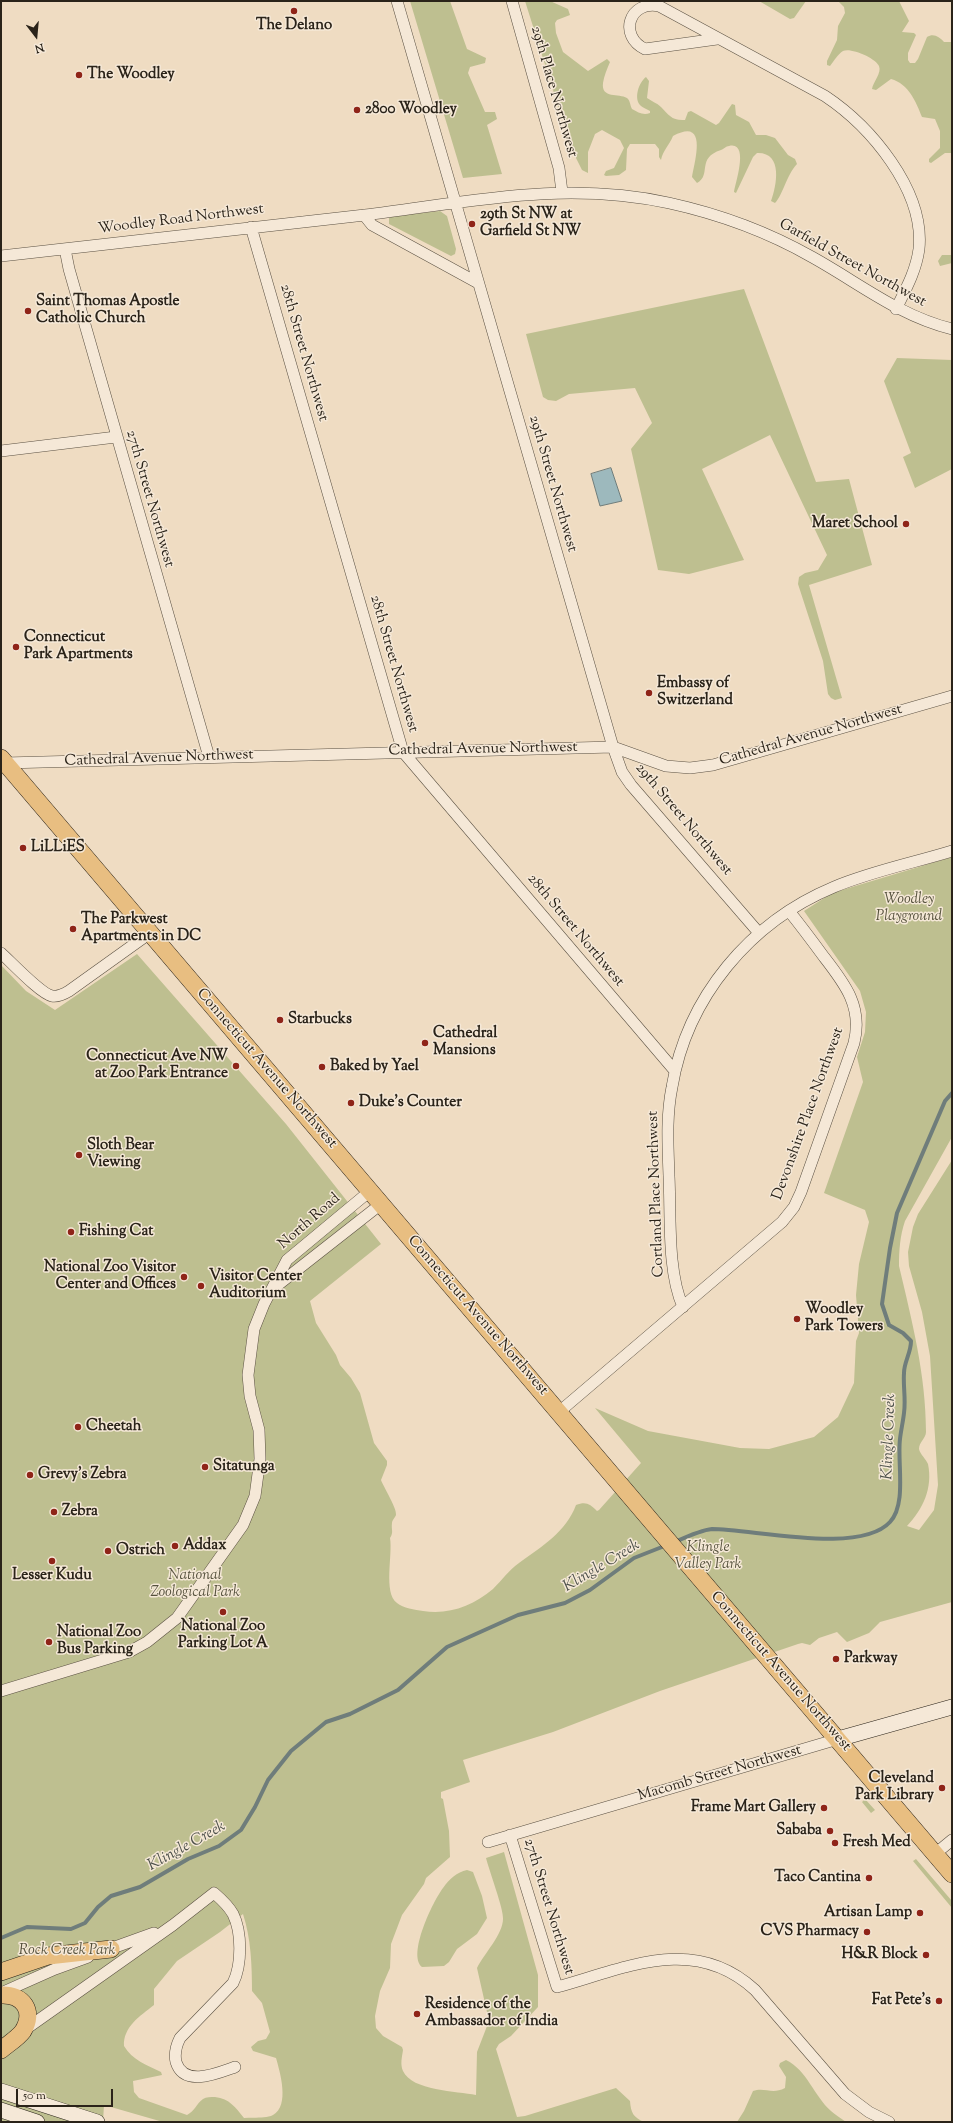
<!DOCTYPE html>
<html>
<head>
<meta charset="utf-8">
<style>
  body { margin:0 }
  #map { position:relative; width:953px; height:2123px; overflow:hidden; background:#efdcc2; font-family:"Sorts Mill Goudy",serif }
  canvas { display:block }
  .frame { position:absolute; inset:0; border:2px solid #2a2319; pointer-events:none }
  .north { position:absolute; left:16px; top:16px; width:40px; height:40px; -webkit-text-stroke:3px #f5e8d7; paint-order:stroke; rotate:164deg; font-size:11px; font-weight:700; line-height:16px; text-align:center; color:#2a2319 }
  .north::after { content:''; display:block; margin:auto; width:14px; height:18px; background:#2a2319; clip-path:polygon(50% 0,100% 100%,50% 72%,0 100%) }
  .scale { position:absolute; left:16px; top:2089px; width:97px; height:18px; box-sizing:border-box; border:2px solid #2a2319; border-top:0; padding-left:5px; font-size:12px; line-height:14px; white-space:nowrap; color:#2a2319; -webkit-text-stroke:3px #f5e8d7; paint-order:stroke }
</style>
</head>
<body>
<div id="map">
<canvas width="953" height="2123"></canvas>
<div class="frame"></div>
<div class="north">N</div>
<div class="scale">50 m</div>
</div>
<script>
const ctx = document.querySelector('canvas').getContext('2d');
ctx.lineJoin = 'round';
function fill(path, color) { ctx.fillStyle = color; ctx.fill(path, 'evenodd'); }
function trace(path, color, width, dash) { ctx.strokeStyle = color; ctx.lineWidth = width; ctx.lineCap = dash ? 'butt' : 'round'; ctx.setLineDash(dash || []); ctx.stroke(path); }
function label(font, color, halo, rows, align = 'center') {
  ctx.font = font + ' "Sorts Mill Goudy",serif'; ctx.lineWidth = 3; ctx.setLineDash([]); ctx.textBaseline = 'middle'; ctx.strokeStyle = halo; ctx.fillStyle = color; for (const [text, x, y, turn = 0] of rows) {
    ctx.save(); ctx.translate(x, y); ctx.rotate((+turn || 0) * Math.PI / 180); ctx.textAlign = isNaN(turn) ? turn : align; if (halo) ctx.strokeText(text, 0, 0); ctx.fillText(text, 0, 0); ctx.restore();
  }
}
fill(new Path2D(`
  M 410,1 L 450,1 L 467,49 L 486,58 L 485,63 L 470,67 L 468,73 L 485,112 L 495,112 L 497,119 L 487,125 L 502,174 L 463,178 Z
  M 525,1 L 550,1 L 568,9 L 570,15 L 557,20 L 555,23 L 556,33 L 563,52 L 588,71 L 607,59 L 610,62 C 607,69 604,76 603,83 C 601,99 619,93 627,98 C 630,100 630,105 632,109 C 638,112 643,116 650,113 L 650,111 C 647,109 643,108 641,106 C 633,99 639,82 646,77 L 649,81 L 647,98 C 651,101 657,103 661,107 C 669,115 672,121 685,120 L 688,112 L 691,111 L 716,125 L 719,123 L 732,104 L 735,105 L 736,115 L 749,122 L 756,135 L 766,135 L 775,138 L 788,155 L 795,159 L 797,164 C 786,176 783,195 775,203 L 771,201 C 777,185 783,152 757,153 L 753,157 L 736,193 L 734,192 C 735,184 750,141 729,146 C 726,146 724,149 721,150 C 696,158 712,175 697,183 L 692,177 C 695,160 708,117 673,136 C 669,146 663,150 661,160 L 659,157 L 659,149 L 655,144 L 630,144 L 627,149 L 626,170 L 619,175 L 606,176 L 604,175 L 606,171 L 614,168 L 624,148 L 620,140 L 602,130 L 595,134 L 588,152 L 588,173 L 582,170 L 572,150 Z
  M 759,1 L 806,1 L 794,18 L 790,19 Z
  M 838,1 L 899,1 L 909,21 L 902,32 L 914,33 L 916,35 L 908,53 L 908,60 L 910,63 L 915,63 L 918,59 L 927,37 C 934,33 939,37 944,42 L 952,42 L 952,153 L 945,153 L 931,163 L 929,162 L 929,159 L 940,148 L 940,131 L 935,119 L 922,117 C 916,102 909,84 891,79 L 876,90 L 872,89 C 873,82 882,73 879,66 C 876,58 850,47 843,51 C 838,54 834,61 830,66 L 827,65 L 827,61 L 837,40 L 838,26 L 845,13 L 844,7 Z
  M 440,211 L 447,216 L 456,249 L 455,254 L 451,256 L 389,224 L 389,218 L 393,216 Z
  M 942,255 L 952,255 L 952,263 L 940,266 L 938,261 Z
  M 744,289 L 816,482 L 849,479 L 872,565 L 809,585 L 842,698 L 835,700 L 831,698 L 828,694 L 823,661 L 798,584 L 799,577 L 805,573 L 818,570 L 827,555 L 770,435 L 702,469 L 744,560 L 689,574 L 658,570 L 631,449 L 652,423 L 635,388 L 569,394 L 556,401 L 548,400 L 543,397 L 526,334 Z
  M 897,358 L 952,360 L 952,469 L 915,488 L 903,457 L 911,453 L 884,381 Z
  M 952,857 L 952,1137 L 905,1221 C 900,1236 899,1250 899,1266 C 912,1321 926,1375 926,1432 C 926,1438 919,1442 919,1449 C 920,1454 926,1459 928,1464 C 933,1488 923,1509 907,1526 L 919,1530 L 934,1510 L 938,1485 L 930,1356 L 922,1312 L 909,1266 L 908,1252 L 913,1227 L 918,1214 L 952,1160 L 952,1602 L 880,1622 L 869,1633 L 847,1642 L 837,1632 L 819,1638 L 810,1645 L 802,1643 L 798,1644 L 660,1691 L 553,1732 L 463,1760 L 470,1782 L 441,1792 L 441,1798 L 443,1799 L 449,1831 L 450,1857 L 426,1878 L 424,1884 L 402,1915 L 391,1944 L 390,1968 L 380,1991 L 375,2016 L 376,2028 L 383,2036 L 402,2047 L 403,2050 C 402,2057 400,2064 403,2071 C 412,2091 457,2091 476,2095 L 477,2052 L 489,2021 L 477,1968 C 484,1954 503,1934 503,1919 C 504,1910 489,1870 486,1858 L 504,1852 L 538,1975 L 538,2007 L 511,2036 L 499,2044 L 496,2049 L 517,2117 L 525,2116 L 616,2088 L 630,2101 C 631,2113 633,2117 644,2122 L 163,2122 L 104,2105 L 103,2122 L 1,2122 L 1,965 L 26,991 L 55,1010 L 137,954 L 286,1124 L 381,1244 L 310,1301 L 316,1323 L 336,1355 L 340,1365 L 351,1378 L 360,1393 L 374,1443 L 387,1461 L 387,1465 L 381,1480 C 384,1488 397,1508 396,1515 C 395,1518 392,1520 392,1523 C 391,1530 394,1532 390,1538 C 393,1554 383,1593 397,1603 C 403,1608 415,1610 423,1611 C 449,1615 473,1606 493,1589 C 502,1580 509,1570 519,1563 C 541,1547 566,1532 576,1505 C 586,1501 590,1504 597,1511 L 599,1510 L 641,1463 L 595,1408 L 648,1431 L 740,1448 L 769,1449 L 814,1437 L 838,1417 L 854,1383 L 856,1341 L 859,1333 L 856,1295 L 859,1264 L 869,1222 L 865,1210 L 824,1193 L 863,1082 L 857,1057 L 865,1032 L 866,1012 L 860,991 L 804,911 L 832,893 ZM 243,1914 C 251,1938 252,1966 252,1991 L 262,2003 L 270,2032 L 266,2039 L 258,2041 L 251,2047 L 253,2051 L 276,2058 C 280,2072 290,2106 273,2115 C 265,2119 253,2117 244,2118 C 235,2107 230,2099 215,2097 C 211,2097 206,2097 203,2099 C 196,2104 195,2111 187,2115 L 139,2098 L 134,2092 L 133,2081 L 162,2075 L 161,2072 C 147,2065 132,2060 124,2046 C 123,2027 140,2016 154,2005 L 154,1989 L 177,1961 L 220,1932 Z
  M 865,1799 L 875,1810 L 871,1813 L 862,1802 Z
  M 916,1859 L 952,1901 L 952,1908 L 913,1861 Z
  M 467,1870 L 473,1872 L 482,1896 L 487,1918 L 477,1934 L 457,1949 L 449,1962 L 444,1966 L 422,1967 C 407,1955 433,1901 443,1888 C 449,1879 457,1872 467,1870 Z
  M 786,2060 C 807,2070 814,2096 831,2111 C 835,2115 841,2118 846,2122 L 737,2122 L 744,2111 L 753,2091 C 765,2087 772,2095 785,2088 L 786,2077 L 779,2066 L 780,2063 Z`), '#bebf90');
const water = new Path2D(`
  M 611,468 L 622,501 L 600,506 L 591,474 Z`);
fill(water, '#9db9bd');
trace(water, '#6f7d7b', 1);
trace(new Path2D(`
  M 675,1542 C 686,1537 701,1530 712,1529 C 753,1529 860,1555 890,1522 C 907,1504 897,1462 900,1439 C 901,1430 903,1422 904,1413 C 906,1399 903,1387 904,1373 C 904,1362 911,1353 911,1341 L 903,1333 L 889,1325 L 882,1304 L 890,1248 L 897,1213 L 945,1101 L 952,1093
  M 1,1938 L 27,1927 L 71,1929 L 85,1923 L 98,1907 L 111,1896 L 140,1887 L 188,1859 L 219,1846 L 241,1830 L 255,1807 L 268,1780 L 291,1751 L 326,1722 L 350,1714 L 398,1690 L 447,1647 L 518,1615 L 565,1603 L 590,1590 L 634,1558 L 667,1545`), '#6f7d7b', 4);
const street = new Path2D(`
  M 397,1 L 613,747 L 622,772 L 631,785 L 759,933
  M 512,1 L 559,168 L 562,192
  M 717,39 L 645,49 C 618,36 629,0 659,6 L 825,96 C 870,126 925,190 919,249 C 916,271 906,289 896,309
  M 364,215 L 372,225 L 478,283
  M 251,227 L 403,752 L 675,1071
  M 65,249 L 69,269 L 209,757
  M 1,256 C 122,242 244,229 365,215 C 469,202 564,180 669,203 C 719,214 768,232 812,257 C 859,283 899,316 952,329
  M 1,451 L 116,437
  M 5,763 L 613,747 L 666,766 L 690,768 L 713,765 L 952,696
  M 1,953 C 11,962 41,994 52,996 C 58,997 64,994 69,991 L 150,933
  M 274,1288 L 381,1204
  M 683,1307 C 667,1271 671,1216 669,1176 C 668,1146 666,1117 672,1087 C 687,997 750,922 834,887 C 872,871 913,863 952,851
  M 559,1412 L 782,1222 L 794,1207 L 801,1192 L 854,1043 C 863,1007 845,984 824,957 C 813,942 801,926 789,911
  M 1,1691 L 129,1652 L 147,1642 L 177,1618 L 243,1525 L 255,1496 L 260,1459 L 259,1430 L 250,1396 L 248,1375 L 254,1329 L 264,1304 L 287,1260 L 370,1191
  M 510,1835 L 557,1987 C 626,1968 694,1934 755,1990 L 845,2094 L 869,2112 L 889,2122
  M 488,1842 L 838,1739
  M 935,1854 L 952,1840
  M 104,1951 L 154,1933
  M 1,1993 L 55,1969 L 88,1957
  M 23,2031 L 173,1925 L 214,1893 C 221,1899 228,1905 233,1914 C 242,1932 242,1965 233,1983 L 180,2038 C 176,2046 174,2053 176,2062 C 184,2088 218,2073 235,2067`);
const secondary = new Path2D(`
  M 838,1739 L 952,1707
  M 1,2091 L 97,2122
  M 1,2110 L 37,2122`);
const primary = new Path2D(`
  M 1,758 L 952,1874
  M 1,1972 L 48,1956 L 111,1949
  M 1,1995 C 23,1994 35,2011 23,2031 C 18,2038 8,2044 1,2050`);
trace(street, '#5b5143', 12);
trace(secondary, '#2a2319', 16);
trace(primary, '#2a2319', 18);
trace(street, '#f5e8d7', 11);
trace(secondary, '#f5e8d7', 15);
trace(primary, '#e8be81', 17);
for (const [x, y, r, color] of [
  [294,11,4,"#8f2418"],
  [79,75,4,"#8f2418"],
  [357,110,4,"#8f2418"],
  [472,224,4,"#8f2418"],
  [28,311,4,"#8f2418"],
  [906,524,4,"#8f2418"],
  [16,647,4,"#8f2418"],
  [649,693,4,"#8f2418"],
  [23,848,4,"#8f2418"],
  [73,929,4,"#8f2418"],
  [280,1020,4,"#8f2418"],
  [425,1043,4,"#8f2418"],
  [236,1066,4,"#8f2418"],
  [322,1067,4,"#8f2418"],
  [351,1103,4,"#8f2418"],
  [79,1155,4,"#8f2418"],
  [71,1232,4,"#8f2418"],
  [184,1277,4,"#8f2418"],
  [201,1286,4,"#8f2418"],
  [797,1319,4,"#8f2418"],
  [78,1427,4,"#8f2418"],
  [205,1467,4,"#8f2418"],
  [30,1475,4,"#8f2418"],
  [54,1512,4,"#8f2418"],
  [175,1546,4,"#8f2418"],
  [108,1551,4,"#8f2418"],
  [52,1561,4,"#8f2418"],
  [223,1612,4,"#8f2418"],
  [49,1642,4,"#8f2418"],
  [836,1659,4,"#8f2418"],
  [942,1788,4,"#8f2418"],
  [824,1808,4,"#8f2418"],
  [830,1831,4,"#8f2418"],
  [835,1843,4,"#8f2418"],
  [869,1878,4,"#8f2418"],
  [920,1913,4,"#8f2418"],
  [867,1932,4,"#8f2418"],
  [926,1955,4,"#8f2418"],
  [939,2001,4,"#8f2418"],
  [417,2014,4,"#8f2418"]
]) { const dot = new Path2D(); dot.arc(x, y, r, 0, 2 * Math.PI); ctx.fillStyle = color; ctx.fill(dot); trace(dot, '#f5e8d7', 1.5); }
label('bold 15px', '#2a2319', '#f5e8d7', [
  ["The Delano",294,26,"center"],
  ["The Woodley",87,75],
  ["2800 Woodley",365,110],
  ["29th St NW at",480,215],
  ["Garfield St NW",480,232],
  ["Saint Thomas Apostle",36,302],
  ["Catholic Church",36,319],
  ["Maret School",898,524,"right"],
  ["Connecticut",24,638],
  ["Park Apartments",24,655],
  ["Embassy of",657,684],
  ["Switzerland",657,701],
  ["LiLLiES",31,848],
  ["The Parkwest",81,920],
  ["Apartments in DC",81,937],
  ["Starbucks",288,1020],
  ["Cathedral",433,1034],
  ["Mansions",433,1051],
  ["Connecticut Ave NW",228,1057,"right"],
  ["at Zoo Park Entrance",228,1074,"right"],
  ["Baked by Yael",330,1067],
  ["Duke's Counter",359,1103],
  ["Sloth Bear",87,1146],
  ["Viewing",87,1163],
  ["Fishing Cat",79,1232],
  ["National Zoo Visitor",176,1268,"right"],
  ["Center and Offices",176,1285,"right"],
  ["Visitor Center",209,1277],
  ["Auditorium",209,1294],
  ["Woodley",805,1310],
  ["Park Towers",805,1327],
  ["Cheetah",86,1427],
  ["Sitatunga",213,1467],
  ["Grevy's Zebra",38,1475],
  ["Zebra",62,1512],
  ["Addax",183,1546],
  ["Ostrich",116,1551],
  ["Lesser Kudu",52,1576,"center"],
  ["National Zoo",223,1627,"center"],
  ["Parking Lot A",223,1644,"center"],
  ["National Zoo",57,1633],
  ["Bus Parking",57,1650],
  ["Parkway",844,1659],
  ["Cleveland",934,1779,"right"],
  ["Park Library",934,1796,"right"],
  ["Frame Mart Gallery",816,1808,"right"],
  ["Sababa",822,1831,"right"],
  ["Fresh Med",843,1843],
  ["Taco Cantina",861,1878,"right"],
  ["Artisan Lamp",912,1913,"right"],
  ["CVS Pharmacy",859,1932,"right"],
  ["H&R Block",918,1955,"right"],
  ["Fat Pete's",931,2001,"right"],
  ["Residence of the",425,2005],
  ["Ambassador of India",425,2022]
], 'left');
label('15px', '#2a2319', '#f5e8d7', [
  ["29th Place Northwest",553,92,74],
  ["Woodley Road Northwest",181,220,-7],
  ["Garfield Street Northwest",852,264,29],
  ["28th Street Northwest",303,353,74],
  ["29th Street Northwest",552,484,74],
  ["27th Street Northwest",149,499,74],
  ["28th Street Northwest",393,664,74],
  ["Cathedral Avenue Northwest",811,736,-16],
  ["Cathedral Avenue Northwest",483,750,-1],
  ["Cathedral Avenue Northwest",159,759,-2],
  ["29th Street Northwest",683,820,50],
  ["28th Street Northwest",575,931,50],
  ["Connecticut Avenue Northwest",266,1069,49],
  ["Devonshire Place Northwest",809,1114,-70],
  ["Cortland Place Northwest",657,1194,-92],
  ["North Road",310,1222,-41],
  ["Connecticut Avenue Northwest",477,1316,49],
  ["Connecticut Avenue Northwest",780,1672,49],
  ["Macomb Street Northwest",720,1774,-16],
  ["27th Street Northwest",548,1907,73]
]);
label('italic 15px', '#56523d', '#f5e8d7', [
  ["Woodley",909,900],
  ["Playground",909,917],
  ["Klingle",708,1548],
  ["Valley Park",708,1565],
  ["National",195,1576],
  ["Zoological Park",195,1593],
  ["Rock Creek Park",67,1951]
]);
label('italic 16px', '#4c504a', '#f5e8d7', [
  ["Klingle Creek",890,1437,-88],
  ["Klingle Creek",602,1567,-31],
  ["Klingle Creek",187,1847,-29]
]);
</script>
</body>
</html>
